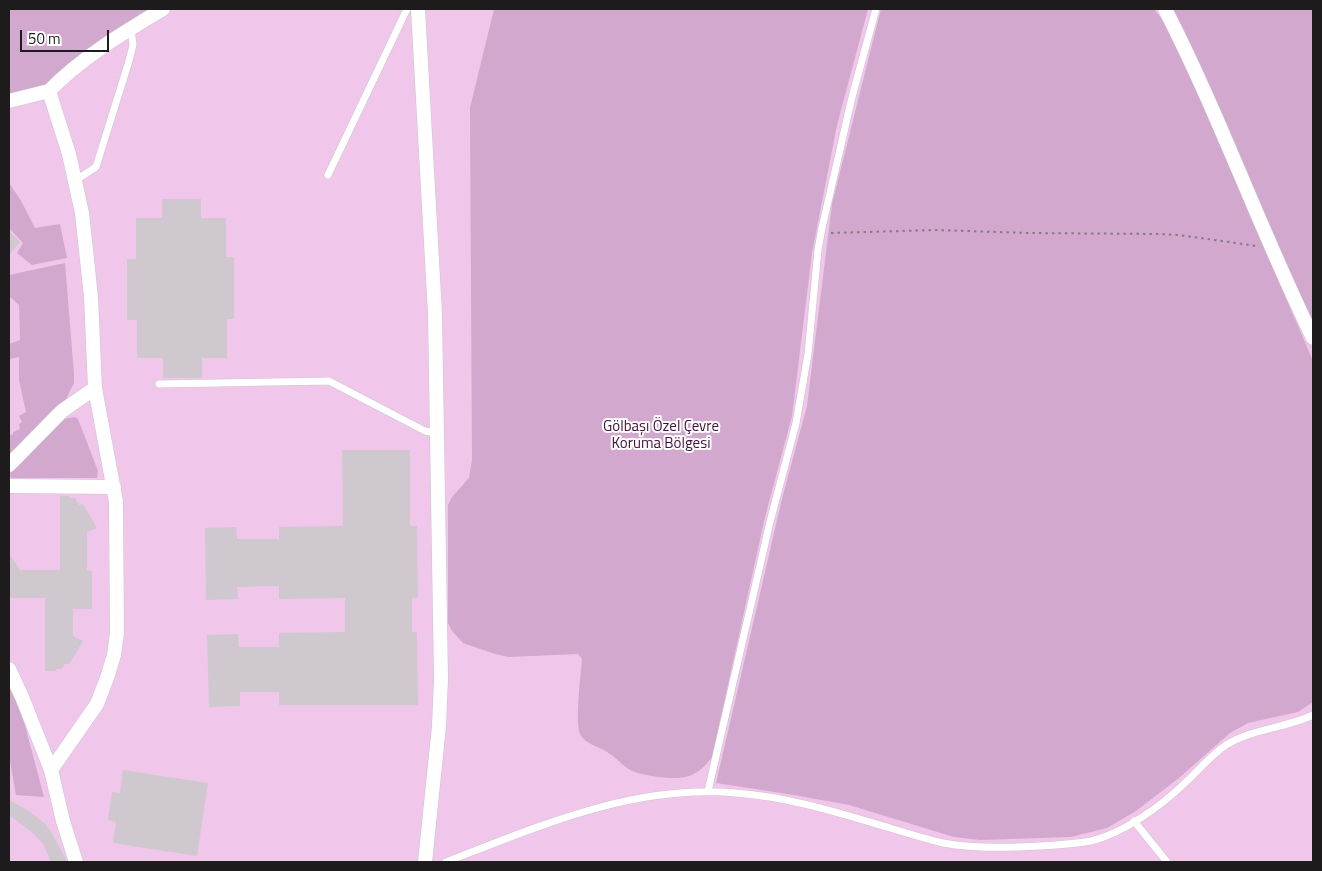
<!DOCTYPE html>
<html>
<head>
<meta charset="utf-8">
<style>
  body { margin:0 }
  #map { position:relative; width:1322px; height:871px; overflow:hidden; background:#f7eff5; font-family:"Titillium Web",sans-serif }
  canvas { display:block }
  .frame { position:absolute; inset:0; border:10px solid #1e1b1d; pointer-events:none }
  .scale { position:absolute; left:20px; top:30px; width:89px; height:22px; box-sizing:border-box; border:2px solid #1e1b1d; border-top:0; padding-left:6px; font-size:15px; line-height:18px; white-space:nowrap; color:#1e1b1d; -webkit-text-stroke:4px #fff; paint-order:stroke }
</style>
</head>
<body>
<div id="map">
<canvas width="1322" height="871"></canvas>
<div class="frame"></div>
<div class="scale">50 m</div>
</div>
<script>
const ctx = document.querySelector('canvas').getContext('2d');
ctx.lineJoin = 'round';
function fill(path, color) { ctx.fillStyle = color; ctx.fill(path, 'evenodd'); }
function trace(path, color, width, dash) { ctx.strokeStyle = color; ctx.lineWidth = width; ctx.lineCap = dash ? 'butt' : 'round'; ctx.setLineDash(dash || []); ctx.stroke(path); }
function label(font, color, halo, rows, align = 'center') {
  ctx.font = font + ' "Titillium Web",sans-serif'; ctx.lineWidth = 4; ctx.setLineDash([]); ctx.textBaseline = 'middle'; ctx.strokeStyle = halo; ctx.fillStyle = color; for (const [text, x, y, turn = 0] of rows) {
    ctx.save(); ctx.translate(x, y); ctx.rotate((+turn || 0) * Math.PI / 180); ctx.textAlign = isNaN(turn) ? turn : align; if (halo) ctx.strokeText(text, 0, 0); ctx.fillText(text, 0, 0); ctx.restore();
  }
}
fill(new Path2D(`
  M 9,9 L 1313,9 L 1313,862 L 9,862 Z`), '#f0c6ea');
fill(new Path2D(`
  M 9,9 L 163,9 L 49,91 L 9,101 Z
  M 494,9 L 868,9 L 837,125 L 812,253 L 792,416 L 765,517 L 712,757 C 706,766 696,775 685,777 C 673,780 647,776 635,772 C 625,769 616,757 607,752 C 598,746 588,745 581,736 C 574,724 581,675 582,659 L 578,654 L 509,657 L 495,654 L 463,643 L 452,631 L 448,623 L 448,505 L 452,497 L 469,478 L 472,460 L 470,108 Z
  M 881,9 L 1154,9 L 1168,27 L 1187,61 L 1207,114 L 1313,361 L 1313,702 L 1298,712 L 1248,723 L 1230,733 L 1179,778 L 1136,811 L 1107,828 L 1071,837 L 980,840 L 954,837 L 849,805 L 794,795 L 716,783 L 782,499 L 807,406 L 832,204 Z
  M 1167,9 L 1313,9 L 1313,333 Z
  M 9,183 L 20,199 L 35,228 L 60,224 L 67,258 L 32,265 L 17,253 L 23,243 L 9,228 Z
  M 65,263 L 74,374 L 74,383 L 66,399 L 9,458 L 9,436 L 13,434 L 13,432 L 20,429 L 19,424 L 22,422 L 19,416 L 26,412 L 19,380 L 19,357 L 9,359 L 9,344 L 20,340 L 19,305 L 9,296 L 9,275 Z
  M 75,417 L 78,419 L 98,471 L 97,478 L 12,478 L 10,476 L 11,471 L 62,419 Z
  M 9,679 L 20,707 L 44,797 L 16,795 L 9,755 Z`), '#d3a8ce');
fill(new Path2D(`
  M 162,199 L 201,199 L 201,218 L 226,218 L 226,257 L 234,257 L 234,319 L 227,319 L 227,358 L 202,358 L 202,378 L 163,378 L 163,358 L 137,358 L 137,320 L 127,320 L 127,259 L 136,259 L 136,218 L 162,218 Z
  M 9,231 L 20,242 L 9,255 Z
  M 342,450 L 410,450 L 410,526 L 417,526 L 418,597 L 412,598 L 412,632 L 417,632 L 418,705 L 279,705 L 279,692 L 240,692 L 240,706 L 209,707 L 207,635 L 238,634 L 239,647 L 279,647 L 279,633 L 345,632 L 345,598 L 279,599 L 279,586 L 237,587 L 238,599 L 206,600 L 205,528 L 236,527 L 237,539 L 279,539 L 279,527 L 343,526 Z
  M 60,496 L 69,496 L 69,498 L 75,498 L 79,505 L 83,504 L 97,528 L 87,532 L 87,570 L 92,571 L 92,609 L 73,609 L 73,636 L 83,641 L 69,664 L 65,664 L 61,669 L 56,669 L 56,671 L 45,671 L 45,598 L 9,598 L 9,553 L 20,570 L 60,570 Z
  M 123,770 L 208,783 L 197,856 L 113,843 L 116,822 L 108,820 L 112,792 L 120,793 Z
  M 9,800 L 29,811 L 45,824 L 52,833 L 67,862 L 51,862 L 43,844 L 33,833 L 9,815 Z`), '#cfc8ce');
const lane = new Path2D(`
  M 328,175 L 407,9
  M 76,180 L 96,167 L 129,61 L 133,45 L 131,29
  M 159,384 L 329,381 L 425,431 L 436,433
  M 708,791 L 770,522 L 796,423 L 808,354 L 818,250 L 822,228 L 852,97 L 876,9
  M 1134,821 L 1167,862
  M 446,862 C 539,826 634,784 736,793 C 789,797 839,813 890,828 C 907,833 925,839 943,843 C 975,849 1008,848 1040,846 C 1057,845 1074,844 1091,841 C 1124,833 1161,806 1185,783 C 1199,770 1210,756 1226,745 C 1251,729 1286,728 1313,715`);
const street = new Path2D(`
  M 418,9 L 435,314 L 441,679 L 439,726 L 425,862
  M 1165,9 C 1220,116 1260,230 1313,338
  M 49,91 L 69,154 L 82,213 L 91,297 L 95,388 L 116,502 L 117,633 L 114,655 L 107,678 L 97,704 L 51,770 L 63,821 L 76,862
  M 49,91 C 81,58 123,33 163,9
  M 9,101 L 49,91
  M 9,465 L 62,411 L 95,388
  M 9,486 L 114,487
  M 9,669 L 22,697 L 51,770`);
trace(lane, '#cdc5cb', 8);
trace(street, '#cdc5cb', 15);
trace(new Path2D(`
  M 831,233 L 935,230 L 1029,233 L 1158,234 L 1179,235 L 1257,246`), '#837e81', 2, [2.5, 4]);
trace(lane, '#fff', 7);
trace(street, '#fff', 14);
label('15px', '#441041', '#fff', [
  ["Gölbaşı Özel Çevre",661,427],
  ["Koruma Bölgesi",661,444]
]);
</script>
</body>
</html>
